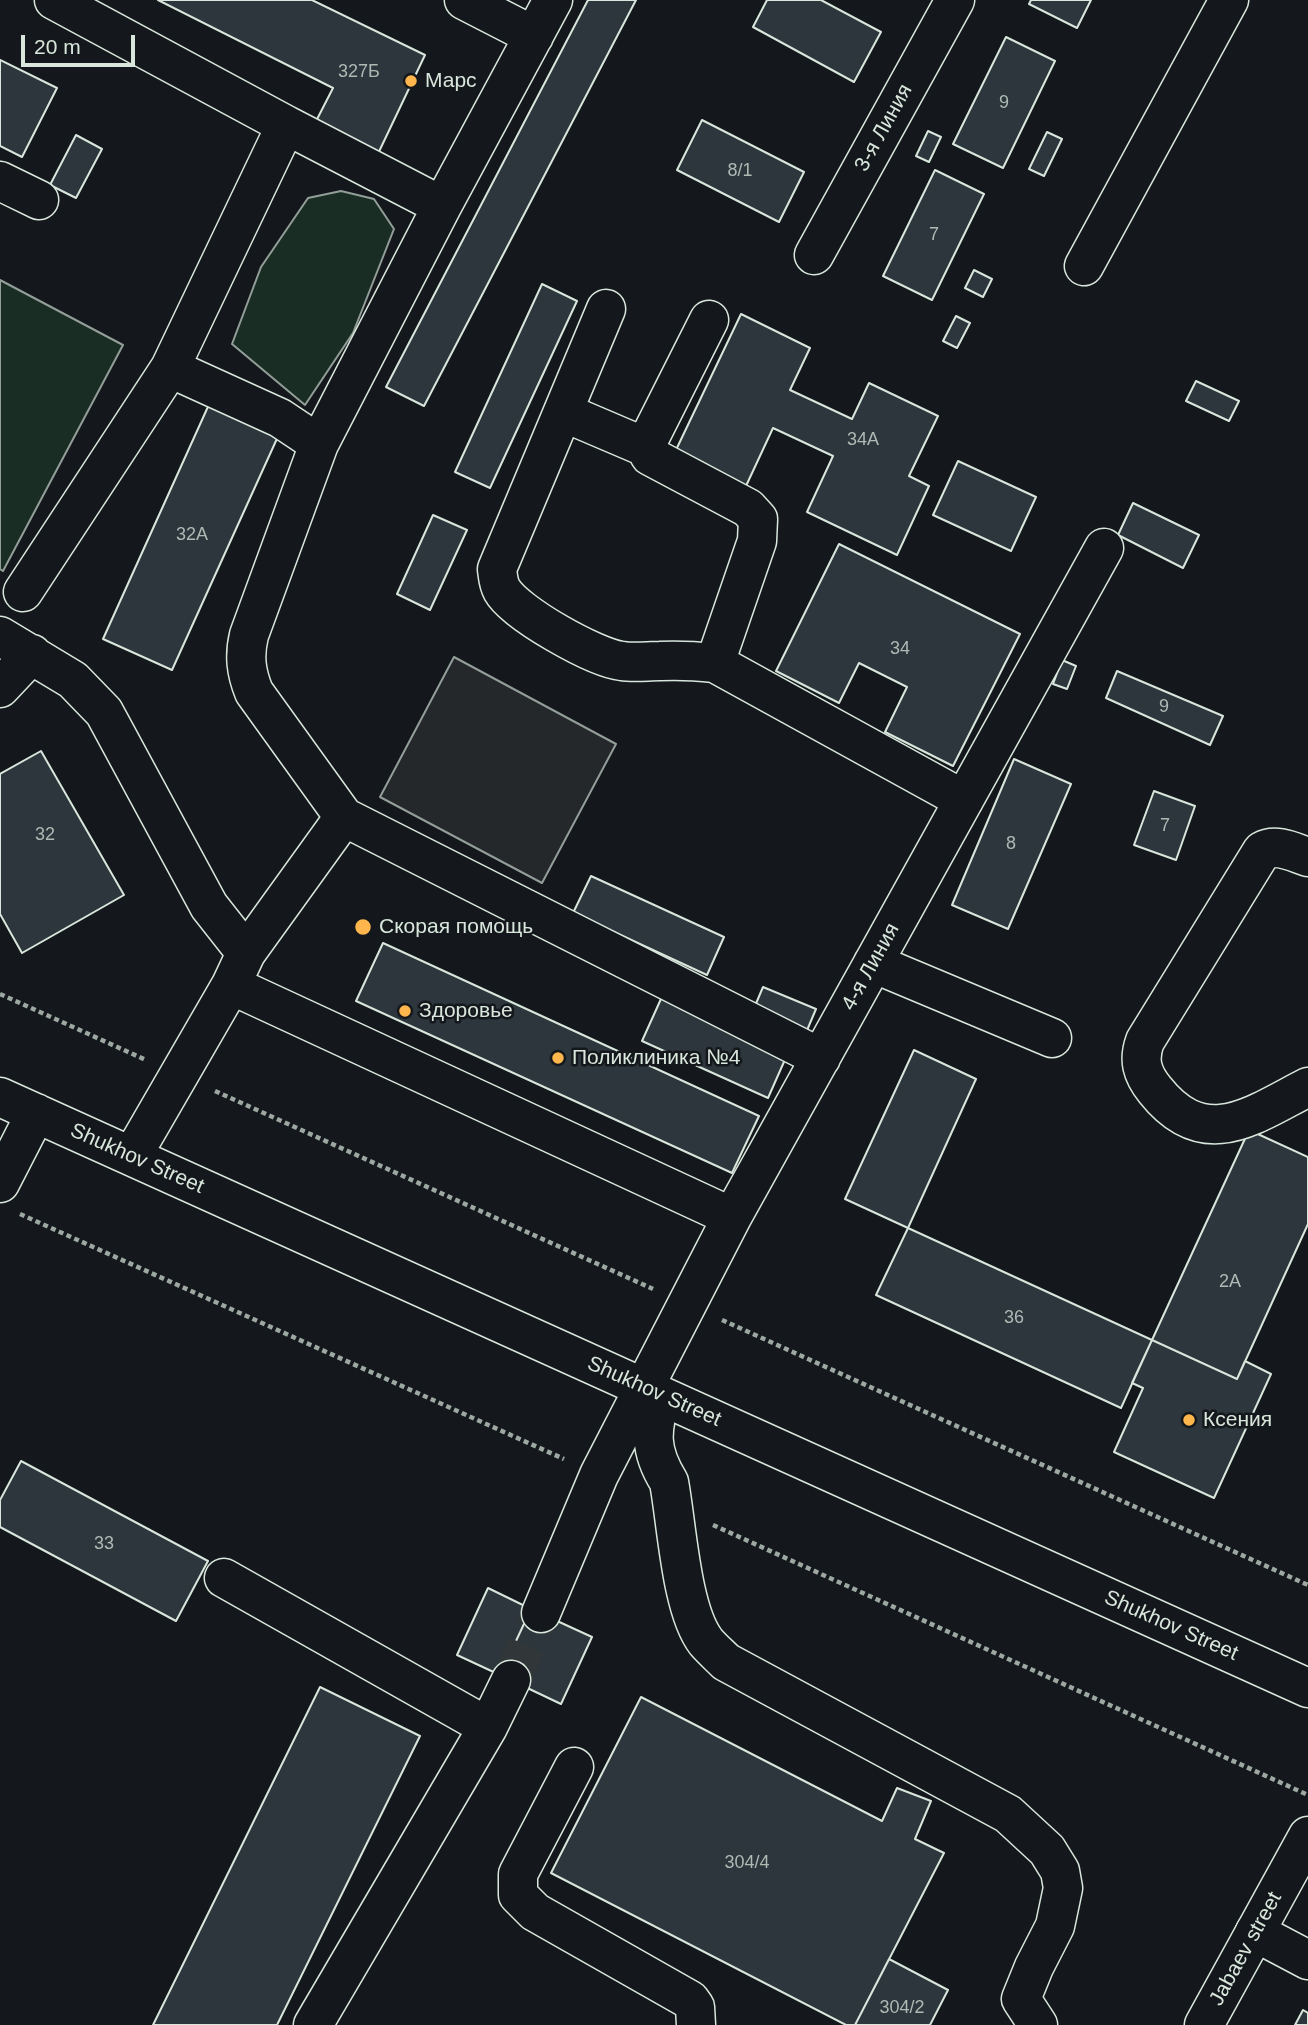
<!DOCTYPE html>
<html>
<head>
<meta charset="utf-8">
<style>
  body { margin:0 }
  #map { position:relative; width:1308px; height:2025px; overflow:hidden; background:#14181c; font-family:Arial,sans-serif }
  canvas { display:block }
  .scale { position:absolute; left:21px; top:35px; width:114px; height:32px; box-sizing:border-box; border:4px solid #d8e6dc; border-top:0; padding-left:9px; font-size:21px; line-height:24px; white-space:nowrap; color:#d8e6dc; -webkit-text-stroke:5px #14181c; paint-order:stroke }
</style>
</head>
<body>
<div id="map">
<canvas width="1308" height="2025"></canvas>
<div class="scale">20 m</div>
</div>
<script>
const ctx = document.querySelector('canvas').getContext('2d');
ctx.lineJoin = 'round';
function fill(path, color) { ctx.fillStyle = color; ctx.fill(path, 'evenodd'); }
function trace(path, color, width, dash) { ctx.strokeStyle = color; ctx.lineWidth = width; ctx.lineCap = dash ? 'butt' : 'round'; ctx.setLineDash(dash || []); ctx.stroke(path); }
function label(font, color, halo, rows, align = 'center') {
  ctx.font = font + ' Arial,sans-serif'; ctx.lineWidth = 5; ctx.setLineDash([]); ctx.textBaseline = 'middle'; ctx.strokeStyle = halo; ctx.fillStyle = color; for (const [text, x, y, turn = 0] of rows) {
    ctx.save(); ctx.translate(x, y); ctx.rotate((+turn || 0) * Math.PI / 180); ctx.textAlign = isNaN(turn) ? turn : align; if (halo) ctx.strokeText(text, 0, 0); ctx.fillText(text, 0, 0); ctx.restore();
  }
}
const green = new Path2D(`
  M 341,191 L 374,199 L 394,229 L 353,333 L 305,405 L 232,344 L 261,267 L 308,198 Z
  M 0,280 L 123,345 L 3,571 L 0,569 Z`);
fill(green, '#1a2d24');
trace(green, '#939e99', 2);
const parking = new Path2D(`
  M 454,657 L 616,744 L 542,883 L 380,797 Z`);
fill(parking, '#24282b');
trace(parking, '#939e99', 2);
const building = new Path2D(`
  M 158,0 L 312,0 L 425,55 L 375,160 L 312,129 L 333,88 Z
  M 588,0 L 636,0 L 424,406 L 386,387 Z
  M 767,0 L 821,0 L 881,32 L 854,82 L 753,27 Z
  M 1031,0 L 1091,0 L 1077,28 L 1029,4 Z
  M 1006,37 L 1055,61 L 1003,168 L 953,144 Z
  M 0,60 L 57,88 L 22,157 L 0,146 Z
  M 702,120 L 804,172 L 779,222 L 677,170 Z
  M 928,131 L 941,137 L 929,162 L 916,156 Z
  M 1047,132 L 1062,139 L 1044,176 L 1029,169 Z
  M 76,135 L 102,149 L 76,198 L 50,185 Z
  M 935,170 L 984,194 L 932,300 L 883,276 Z
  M 974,270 L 992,279 L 983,297 L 965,288 Z
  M 542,284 L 577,301 L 490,488 L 455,472 Z
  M 741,314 L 810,348 L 790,390 L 852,419 L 869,383 L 938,416 L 909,476 L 929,486 L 897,555 L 807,512 L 833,456 L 773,428 L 746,486 L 675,452 Z
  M 956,316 L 970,323 L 957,348 L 943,341 Z
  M 1196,381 L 1239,401 L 1229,421 L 1186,401 Z
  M 211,400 L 280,432 L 172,670 L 103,639 Z
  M 958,461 L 1036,497 L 1011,551 L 933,515 Z
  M 1133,503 L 1199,535 L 1183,568 L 1118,535 Z
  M 433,515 L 467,530 L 430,610 L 397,594 Z
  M 839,544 L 1020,634 L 953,766 L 885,732 L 907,687 L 859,663 L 839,703 L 776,671 Z
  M 1062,660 L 1076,666 L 1067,689 L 1053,684 Z
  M 1117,671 L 1223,716 L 1210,745 L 1106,698 Z
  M 41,751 L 124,895 L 22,953 L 0,914 L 0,774 Z
  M 1014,759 L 1071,784 L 1008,929 L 952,905 Z
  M 1154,791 L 1195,806 L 1176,860 L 1134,845 Z
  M 591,876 L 724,937 L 707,975 L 573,913 Z
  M 383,943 L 759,1116 L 732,1173 L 356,1001 Z
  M 763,987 L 816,1009 L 805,1035 L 752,1013 Z
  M 665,990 L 791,1046 L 768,1098 L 642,1041 Z
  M 914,1050 L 976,1079 L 908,1228 L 845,1199 Z
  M 1249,1130 L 1308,1157 L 1308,1224 L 1237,1379 L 1152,1340 Z
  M 908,1228 L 1152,1340 L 1121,1408 L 876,1295 Z
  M 1152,1340 L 1237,1379 L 1245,1361 L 1271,1374 L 1214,1498 L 1114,1452 L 1143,1388 L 1132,1383 Z
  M 21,1461 L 208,1561 L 176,1621 L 0,1527 L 0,1500 Z
  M 488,1588 L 531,1609 L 500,1675 L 457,1655 Z
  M 531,1609 L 592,1637 L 561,1704 L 500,1675 Z
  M 320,1687 L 420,1736 L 277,2025 L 153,2025 Z
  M 641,1697 L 882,1821 L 897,1788 L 931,1801 L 915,1839 L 944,1853 L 855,2025 L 846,2025 L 551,1873 Z
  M 889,1959 L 948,1990 L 930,2025 L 855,2025 Z
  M 1303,2010 L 1308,2013 L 1308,2025 L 1295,2025 Z`);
fill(building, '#2c363c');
trace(building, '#d8e6dc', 2);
trace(new Path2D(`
  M 511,1680 L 541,1613`), '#313739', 38, [38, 19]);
const minor = new Path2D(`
  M 464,0 L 534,36
  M 286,125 L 442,206
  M 0,181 L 39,200
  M 814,255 L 955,0
  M 1084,266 L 1229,0
  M 606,309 L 497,569 C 498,576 498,583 502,590 C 515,613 595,658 622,661 C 634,663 648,661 660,661 C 678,660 696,661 715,663 L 964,800
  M 709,320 L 645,447 L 650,456 L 748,508 L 758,519 L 757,541 L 715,663
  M 563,412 L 645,447
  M 319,444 L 442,206 L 553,0
  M 23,592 L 170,368 L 286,125 L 54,0
  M 0,636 L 73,680 L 104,712 L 209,906 L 246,953
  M 0,688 L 32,654
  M 344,817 L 821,1058
  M 1308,857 C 1293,852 1276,843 1262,851 L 1145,1041 C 1138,1060 1142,1074 1155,1090 C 1205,1153 1253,1115 1308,1087
  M 873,963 L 1052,1038
  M 231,985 L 732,1217
  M 0,1097 L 1308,1688
  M 132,1156 L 231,985 L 246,953 L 344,817 L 254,692 C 246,672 244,656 249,635 L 319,444 L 280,418 L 170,368
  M 0,1183 L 36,1113
  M 661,1396 C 651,1431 649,1450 669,1482 C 677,1525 681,1610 706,1642 C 712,1649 719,1655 726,1662 L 1008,1814 L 1047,1850 L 1060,1871 L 1063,1888 L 1055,1926 L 1034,1967 L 1021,1999 L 1038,2025
  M 224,1578 L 488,1727
  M 541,1613 L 599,1475 L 732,1217 L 1104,548
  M 574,1767 L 518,1874 L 518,1895 L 535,1912 L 690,2000 L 695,2007 L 696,2025
  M 1255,1932 L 1308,1960
  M 313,2025 L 488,1727 L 511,1680`);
const major = new Path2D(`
  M 1204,2025 L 1308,1836`);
trace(minor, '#d8e6dc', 41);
trace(major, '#d8e6dc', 41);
trace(new Path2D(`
  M 0,994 L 146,1060
  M 215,1091 L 653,1289
  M 20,1214 L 564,1459
  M 722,1320 L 1308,1585
  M 713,1525 L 1308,1795`), '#9da8a2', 4.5, [5, 3.5]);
trace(minor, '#14181c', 38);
trace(major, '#14181c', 38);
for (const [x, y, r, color] of [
  [411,81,7,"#ffb74d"],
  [363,927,9,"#ffb74d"],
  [405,1011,7,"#ffb74d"],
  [558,1058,7,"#ffb74d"],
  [1189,1420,7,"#ffb74d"]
]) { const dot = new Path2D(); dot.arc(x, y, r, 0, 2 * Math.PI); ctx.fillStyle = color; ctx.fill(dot); trace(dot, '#14181c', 2.5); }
label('18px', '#adbab4', null, [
  ["327Б",359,72],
  ["9",1004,103],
  ["8/1",740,171],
  ["7",934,235],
  ["34А",863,440],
  ["32А",192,535],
  ["34",900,649],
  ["9",1164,707],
  ["7",1165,826],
  ["32",45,835],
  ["8",1011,844],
  ["2А",1230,1282],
  ["36",1014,1318],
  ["33",104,1544],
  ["304/4",747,1863],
  ["304/2",902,2008]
]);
label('21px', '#d8e6dc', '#14181c', [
  ["Марс",425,81],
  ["Скорая помощь",379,927],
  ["Здоровье",419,1011],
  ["Поликлиника №4",572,1058],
  ["Ксения",1203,1420]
], 'left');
label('21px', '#d8e6dc', '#14181c', [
  ["3-я Линия",884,128,-61],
  ["4-я Линия",871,967,-61],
  ["Shukhov Street",137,1159,24],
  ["Shukhov Street",654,1392,24],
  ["Shukhov Street",1171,1626,24],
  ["Jabaev street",1246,1949,-61]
]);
</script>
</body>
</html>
